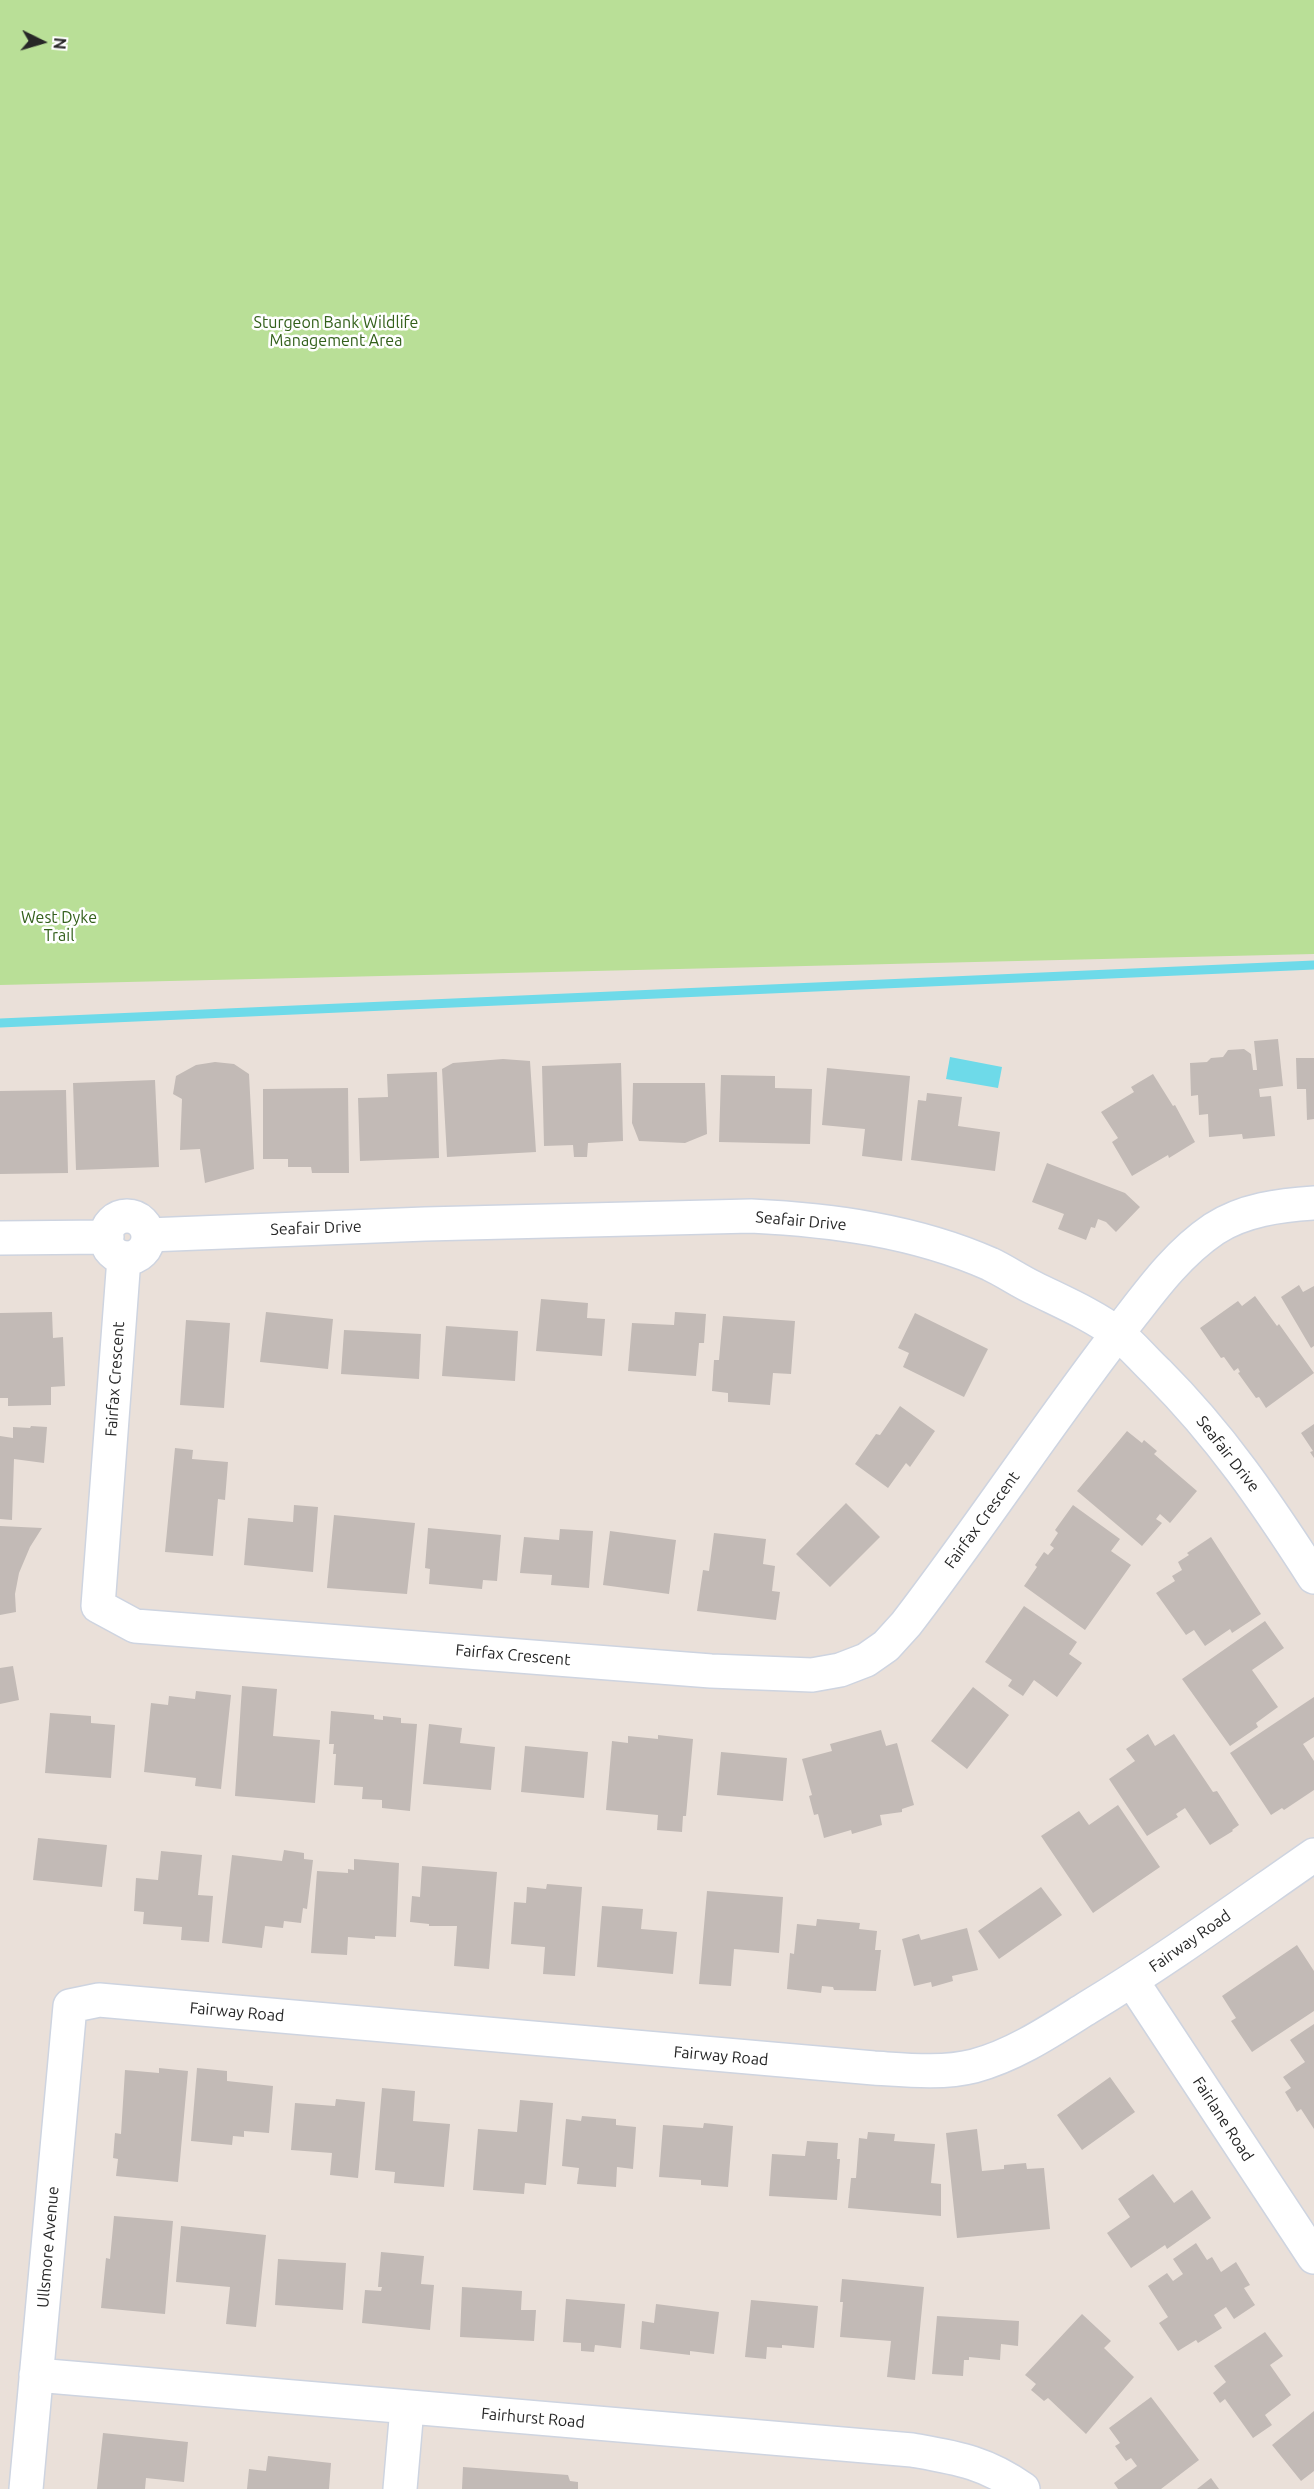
<!DOCTYPE html>
<html>
<head>
<meta charset="utf-8">
<style>
  body { margin:0 }
  #map { position:relative; width:1314px; height:2489px; overflow:hidden; background:#eae0d9; font-family:Ubuntu,sans-serif }
  canvas { display:block }
  .north { position:absolute; left:12px; top:12px; width:60px; height:60px; -webkit-text-stroke:4px #fff; paint-order:stroke; rotate:95deg; font-size:16px; font-weight:700; line-height:24px; text-align:center; color:#272727 }
  .north::after { content:''; display:block; margin:auto; width:21px; height:27px; background:#272727; clip-path:polygon(50% 0,100% 100%,50% 72%,0 100%) }
</style>
</head>
<body>
<div id="map">
<canvas width="1314" height="2489"></canvas>
<div class="north">N</div>
</div>
<script>
const ctx = document.querySelector('canvas').getContext('2d');
ctx.lineJoin = 'round';
function fill(path, color) { ctx.fillStyle = color; ctx.fill(path, 'evenodd'); }
function trace(path, color, width, dash) { ctx.strokeStyle = color; ctx.lineWidth = width; ctx.lineCap = dash ? 'butt' : 'round'; ctx.setLineDash(dash || []); ctx.stroke(path); }
function label(font, color, halo, rows, align = 'center') {
  ctx.font = font + ' Ubuntu,sans-serif'; ctx.lineWidth = 5; ctx.setLineDash([]); ctx.textBaseline = 'middle'; ctx.strokeStyle = halo; ctx.fillStyle = color; for (const [text, x, y, turn = 0] of rows) {
    ctx.save(); ctx.translate(x, y); ctx.rotate((+turn || 0) * Math.PI / 180); ctx.textAlign = isNaN(turn) ? turn : align; if (halo) ctx.strokeText(text, 0, 0); ctx.fillText(text, 0, 0); ctx.restore();
  }
}
fill(new Path2D(`
  M 0,0 L 1314,0 L 1314,954 L 0,985 Z`), '#b9df97');
fill(new Path2D(`
  M 950,1057 L 1002,1067 L 998,1088 L 946,1079 Z`), '#6edae9');
trace(new Path2D(`
  M 0,1023 L 1314,965`), '#6edae9', 9);
fill(new Path2D(`
  M 1278,1039 L 1283,1086 L 1259,1089 L 1260,1097 L 1271,1096 L 1275,1136 L 1243,1139 L 1242,1134 L 1209,1137 L 1208,1114 L 1199,1115 L 1198,1095 L 1191,1096 L 1190,1063 L 1207,1062 L 1211,1058 L 1223,1057 L 1228,1050 L 1244,1049 L 1251,1054 L 1253,1070 L 1257,1070 L 1254,1041 Z
  M 1296,1058 L 1314,1058 L 1314,1119 L 1307,1120 L 1306,1089 L 1297,1089 Z
  M 503,1059 L 530,1061 L 536,1152 L 447,1157 L 442,1069 L 453,1063 Z
  M 215,1062 L 234,1064 L 249,1074 L 254,1169 L 205,1183 L 200,1149 L 180,1150 L 182,1099 L 173,1094 L 176,1076 L 196,1065 Z
  M 621,1063 L 623,1141 L 588,1143 L 587,1157 L 574,1157 L 573,1145 L 544,1146 L 542,1066 Z
  M 827,1068 L 910,1076 L 902,1161 L 862,1156 L 865,1129 L 822,1125 Z
  M 437,1072 L 439,1158 L 360,1161 L 358,1098 L 388,1097 L 387,1074 Z
  M 1153,1074 L 1173,1106 L 1175,1105 L 1195,1142 L 1169,1158 L 1168,1155 L 1132,1176 L 1112,1142 L 1118,1138 L 1101,1112 L 1134,1092 L 1131,1087 Z
  M 721,1075 L 775,1076 L 775,1088 L 812,1089 L 810,1144 L 719,1142 Z
  M 155,1080 L 159,1167 L 76,1170 L 73,1083 Z
  M 633,1083 L 705,1083 L 707,1134 L 685,1143 L 639,1141 L 632,1123 Z
  M 348,1088 L 349,1173 L 312,1173 L 311,1167 L 288,1167 L 288,1159 L 263,1159 L 263,1089 Z
  M 66,1090 L 68,1173 L 0,1174 L 0,1091 Z
  M 927,1093 L 962,1097 L 958,1126 L 1000,1132 L 995,1171 L 911,1160 L 918,1100 L 926,1101 Z
  M 1047,1163 L 1125,1193 L 1140,1207 L 1116,1232 L 1106,1222 L 1098,1219 L 1095,1228 L 1091,1227 L 1086,1240 L 1058,1229 L 1064,1214 L 1032,1202 Z
  M 1299,1285 L 1303,1292 L 1314,1286 L 1314,1346 L 1311,1348 L 1281,1297 Z
  M 1255,1296 L 1277,1326 L 1279,1324 L 1314,1373 L 1266,1408 L 1259,1397 L 1256,1398 L 1238,1373 L 1240,1372 L 1238,1368 L 1234,1371 L 1224,1357 L 1221,1358 L 1200,1328 L 1238,1301 L 1242,1306 Z
  M 541,1299 L 588,1303 L 587,1318 L 605,1319 L 602,1356 L 536,1351 Z
  M 52,1312 L 53,1338 L 63,1337 L 65,1386 L 51,1387 L 51,1405 L 8,1406 L 8,1398 L 0,1398 L 0,1313 Z
  M 266,1312 L 333,1319 L 328,1369 L 260,1362 Z
  M 675,1312 L 706,1314 L 704,1343 L 699,1343 L 696,1376 L 628,1371 L 632,1323 L 674,1325 Z
  M 915,1313 L 988,1349 L 964,1397 L 903,1367 L 909,1353 L 898,1348 Z
  M 723,1316 L 795,1321 L 791,1374 L 773,1373 L 770,1405 L 728,1402 L 728,1393 L 712,1391 L 714,1360 L 719,1360 Z
  M 186,1320 L 230,1323 L 224,1408 L 180,1405 Z
  M 446,1326 L 518,1331 L 515,1381 L 442,1376 Z
  M 344,1330 L 421,1334 L 419,1379 L 341,1374 Z
  M 900,1406 L 935,1431 L 910,1467 L 906,1463 L 888,1488 L 855,1464 L 876,1434 L 880,1435 Z
  M 1314,1424 L 1314,1458 L 1310,1452 L 1313,1451 L 1301,1433 Z
  M 31,1426 L 47,1427 L 44,1463 L 14,1459 L 12,1520 L 0,1519 L 0,1436 L 13,1438 L 13,1427 L 30,1428 Z
  M 1127,1431 L 1142,1443 L 1144,1440 L 1157,1451 L 1154,1454 L 1197,1491 L 1170,1523 L 1160,1514 L 1156,1519 L 1162,1523 L 1142,1546 L 1077,1491 Z
  M 175,1448 L 193,1450 L 192,1459 L 228,1462 L 225,1500 L 218,1499 L 213,1556 L 165,1552 Z
  M 846,1503 L 880,1537 L 830,1587 L 796,1554 Z
  M 294,1505 L 318,1507 L 313,1572 L 244,1565 L 248,1518 L 293,1522 Z
  M 1073,1505 L 1120,1539 L 1111,1551 L 1131,1565 L 1085,1630 L 1024,1586 L 1037,1567 L 1035,1565 L 1044,1552 L 1048,1555 L 1054,1548 L 1050,1545 L 1058,1533 L 1055,1530 Z
  M 334,1515 L 415,1523 L 407,1594 L 327,1588 Z
  M 0,1526 L 42,1528 L 30,1547 L 19,1573 L 15,1594 L 16,1612 L 0,1615 Z
  M 428,1528 L 501,1535 L 497,1581 L 483,1580 L 482,1589 L 429,1584 L 430,1569 L 425,1568 Z
  M 560,1529 L 593,1531 L 589,1588 L 551,1585 L 552,1575 L 520,1573 L 524,1537 L 559,1540 Z
  M 610,1531 L 676,1540 L 669,1594 L 603,1585 Z
  M 714,1533 L 766,1539 L 763,1564 L 775,1566 L 772,1591 L 780,1592 L 776,1620 L 697,1611 L 703,1570 L 709,1571 Z
  M 1211,1537 L 1261,1614 L 1232,1633 L 1230,1629 L 1205,1646 L 1194,1630 L 1186,1635 L 1156,1593 L 1175,1581 L 1172,1576 L 1182,1570 L 1178,1562 L 1189,1555 L 1187,1553 Z
  M 1024,1606 L 1077,1642 L 1069,1654 L 1082,1663 L 1057,1697 L 1034,1680 L 1023,1696 L 1008,1686 L 1012,1680 L 985,1662 Z
  M 1265,1621 L 1284,1648 L 1252,1670 L 1278,1707 L 1256,1723 L 1258,1727 L 1230,1746 L 1182,1679 Z
  M 13,1666 L 19,1700 L 0,1704 L 0,1668 Z
  M 242,1686 L 277,1689 L 273,1736 L 320,1740 L 315,1803 L 235,1796 Z
  M 973,1687 L 1009,1715 L 967,1769 L 931,1741 Z
  M 196,1691 L 231,1695 L 221,1789 L 195,1786 L 196,1778 L 144,1772 L 151,1703 L 168,1705 L 169,1696 L 195,1699 Z
  M 1314,1697 L 1314,1737 L 1303,1744 L 1314,1761 L 1314,1790 L 1284,1810 L 1282,1808 L 1271,1815 L 1230,1753 Z
  M 331,1711 L 374,1715 L 374,1719 L 383,1720 L 383,1716 L 401,1718 L 401,1723 L 417,1724 L 410,1811 L 382,1808 L 382,1800 L 362,1799 L 363,1787 L 334,1785 L 336,1754 L 333,1754 L 334,1744 L 329,1744 Z
  M 50,1713 L 91,1716 L 91,1723 L 115,1725 L 111,1778 L 45,1773 Z
  M 429,1724 L 462,1728 L 460,1743 L 495,1747 L 491,1790 L 423,1784 Z
  M 881,1730 L 886,1746 L 897,1743 L 914,1805 L 902,1809 L 902,1812 L 880,1815 L 882,1825 L 852,1834 L 851,1830 L 824,1838 L 818,1814 L 814,1815 L 809,1796 L 812,1795 L 802,1759 L 832,1751 L 830,1744 Z
  M 1148,1734 L 1155,1746 L 1174,1734 L 1213,1792 L 1217,1791 L 1239,1825 L 1232,1830 L 1233,1831 L 1210,1845 L 1185,1808 L 1176,1814 L 1178,1817 L 1147,1836 L 1109,1779 L 1135,1761 L 1126,1749 Z
  M 658,1735 L 693,1739 L 686,1816 L 683,1816 L 682,1832 L 657,1830 L 658,1815 L 606,1810 L 612,1741 L 628,1743 L 628,1736 L 658,1739 Z
  M 525,1746 L 588,1752 L 584,1798 L 521,1792 Z
  M 721,1752 L 787,1758 L 783,1801 L 717,1795 Z
  M 1118,1805 L 1160,1867 L 1093,1913 L 1041,1836 L 1079,1811 L 1089,1825 Z
  M 38,1838 L 107,1845 L 102,1887 L 33,1880 Z
  M 284,1850 L 304,1853 L 304,1859 L 313,1860 L 307,1909 L 303,1908 L 301,1923 L 284,1921 L 283,1928 L 265,1926 L 262,1948 L 222,1943 L 232,1855 L 282,1861 Z
  M 161,1851 L 202,1855 L 198,1895 L 213,1896 L 209,1942 L 181,1940 L 182,1927 L 143,1924 L 144,1912 L 134,1911 L 136,1878 L 158,1880 Z
  M 354,1859 L 399,1863 L 396,1937 L 375,1936 L 375,1939 L 348,1937 L 347,1955 L 311,1953 L 317,1871 L 348,1873 L 348,1869 L 354,1870 Z
  M 422,1866 L 497,1872 L 489,1969 L 454,1966 L 457,1926 L 429,1926 L 429,1924 L 410,1922 L 412,1896 L 420,1897 Z
  M 547,1884 L 582,1887 L 575,1976 L 543,1974 L 545,1947 L 511,1944 L 514,1902 L 526,1903 L 527,1887 L 546,1889 Z
  M 1041,1887 L 1062,1915 L 999,1959 L 978,1931 Z
  M 707,1891 L 783,1897 L 779,1953 L 734,1949 L 731,1986 L 699,1984 Z
  M 602,1906 L 643,1909 L 641,1929 L 677,1932 L 673,1974 L 597,1967 Z
  M 817,1919 L 860,1923 L 859,1929 L 877,1931 L 875,1950 L 881,1950 L 876,1991 L 834,1990 L 833,1987 L 822,1986 L 821,1993 L 787,1989 L 790,1953 L 794,1954 L 797,1924 L 816,1926 Z
  M 967,1928 L 978,1970 L 952,1976 L 953,1981 L 932,1987 L 931,1982 L 914,1986 L 902,1939 L 919,1934 L 921,1940 Z
  M 1297,1945 L 1314,1971 L 1314,2011 L 1252,2052 L 1231,2021 L 1236,2018 L 1222,1996 Z
  M 1314,2024 L 1314,2129 L 1301,2109 L 1297,2112 L 1285,2092 L 1291,2088 L 1283,2077 L 1305,2062 L 1290,2040 Z
  M 159,2068 L 188,2071 L 178,2182 L 116,2176 L 118,2159 L 113,2158 L 115,2133 L 121,2134 L 125,2070 L 159,2073 Z
  M 197,2068 L 227,2071 L 227,2081 L 273,2086 L 269,2133 L 244,2131 L 244,2137 L 233,2136 L 232,2145 L 191,2141 Z
  M 1110,2077 L 1135,2112 L 1082,2150 L 1057,2115 Z
  M 382,2088 L 415,2091 L 413,2121 L 450,2124 L 444,2187 L 394,2183 L 395,2172 L 375,2170 Z
  M 336,2099 L 365,2102 L 358,2178 L 330,2175 L 332,2153 L 291,2150 L 295,2103 L 335,2106 Z
  M 520,2100 L 553,2103 L 546,2185 L 525,2183 L 524,2194 L 473,2190 L 478,2129 L 517,2132 Z
  M 582,2116 L 616,2119 L 616,2125 L 636,2127 L 633,2169 L 617,2167 L 616,2187 L 577,2184 L 579,2168 L 562,2166 L 566,2119 L 581,2121 Z
  M 704,2123 L 733,2126 L 728,2187 L 701,2185 L 701,2180 L 659,2177 L 663,2125 L 703,2128 Z
  M 977,2129 L 982,2171 L 1004,2169 L 1004,2165 L 1026,2163 L 1027,2169 L 1044,2168 L 1050,2229 L 957,2238 L 946,2133 Z
  M 868,2132 L 895,2134 L 894,2141 L 935,2144 L 931,2183 L 941,2184 L 941,2216 L 848,2208 L 851,2178 L 856,2178 L 859,2138 L 867,2139 Z
  M 807,2141 L 838,2143 L 837,2159 L 840,2159 L 837,2200 L 769,2196 L 772,2154 L 805,2156 Z
  M 1153,2174 L 1174,2203 L 1192,2190 L 1211,2218 L 1167,2249 L 1165,2245 L 1131,2268 L 1107,2233 L 1130,2217 L 1118,2199 Z
  M 114,2216 L 173,2221 L 165,2314 L 101,2308 L 106,2258 L 110,2259 Z
  M 181,2226 L 266,2235 L 256,2327 L 226,2324 L 230,2287 L 176,2282 Z
  M 1196,2243 L 1207,2260 L 1212,2257 L 1221,2272 L 1236,2262 L 1250,2285 L 1244,2288 L 1255,2305 L 1234,2319 L 1226,2307 L 1214,2315 L 1222,2328 L 1198,2343 L 1196,2340 L 1178,2351 L 1159,2323 L 1168,2317 L 1148,2286 L 1167,2273 L 1173,2281 L 1183,2274 L 1173,2259 Z
  M 381,2252 L 424,2256 L 421,2284 L 434,2285 L 430,2330 L 362,2323 L 365,2290 L 381,2291 L 382,2287 L 378,2287 Z
  M 278,2259 L 346,2263 L 343,2310 L 275,2305 Z
  M 842,2279 L 924,2287 L 915,2380 L 887,2377 L 891,2341 L 840,2337 L 843,2302 L 840,2302 Z
  M 462,2287 L 522,2291 L 521,2310 L 536,2310 L 534,2341 L 460,2337 Z
  M 566,2299 L 625,2304 L 621,2348 L 595,2345 L 594,2352 L 581,2351 L 581,2343 L 563,2342 Z
  M 751,2300 L 818,2306 L 814,2348 L 782,2345 L 782,2348 L 767,2347 L 766,2359 L 745,2357 Z
  M 656,2304 L 719,2312 L 714,2354 L 690,2351 L 690,2355 L 640,2349 L 642,2321 L 654,2323 Z
  M 1082,2314 L 1111,2341 L 1104,2348 L 1134,2377 L 1086,2434 L 1048,2398 L 1044,2401 L 1031,2390 L 1036,2384 L 1025,2375 Z
  M 937,2316 L 1019,2321 L 1018,2346 L 1001,2344 L 1000,2360 L 969,2357 L 969,2360 L 964,2360 L 963,2376 L 932,2374 Z
  M 1265,2332 L 1283,2356 L 1270,2365 L 1291,2395 L 1265,2415 L 1272,2425 L 1253,2438 L 1225,2399 L 1220,2403 L 1213,2393 L 1226,2382 L 1214,2366 Z
  M 1151,2397 L 1199,2460 L 1161,2489 L 1118,2489 L 1114,2483 L 1137,2466 L 1131,2458 L 1126,2461 L 1115,2446 L 1120,2443 L 1109,2428 Z
  M 1314,2411 L 1314,2471 L 1301,2481 L 1272,2445 Z
  M 103,2433 L 188,2442 L 184,2482 L 146,2478 L 145,2489 L 97,2489 Z
  M 268,2456 L 331,2463 L 329,2489 L 247,2489 L 249,2469 L 266,2471 Z
  M 463,2467 L 568,2475 L 570,2481 L 578,2482 L 578,2489 L 462,2489 Z
  M 1211,2478 L 1219,2489 L 1197,2489 Z`), '#c2bab6');
const minor = new Path2D(`
  M 124,1258 L 98,1606 L 135,1626 L 711,1671 L 812,1675 L 840,1670 L 866,1660 L 886,1646 L 906,1624 C 979,1529 1045,1428 1118,1333 C 1147,1296 1174,1256 1214,1229 C 1243,1210 1280,1205 1314,1203
  M 1132,1981 L 1314,2257
  M 36,2375 L 912,2450 C 957,2458 985,2462 1023,2489
  M 26,2489 L 70,2006 L 99,2000 L 874,2068 C 906,2070 942,2074 974,2066 C 1015,2055 1052,2030 1087,2008 C 1165,1961 1239,1907 1314,1855
  M 400,2489 L 407,2408`);
const tertiary = new Path2D(`
  M106 1237a21 21 0 1 1 42 0a21 21 0 1 1-42 0Z
  M 148,1235 L 425,1224 L 751,1216 C 833,1220 915,1231 990,1264 C 1005,1271 1019,1281 1034,1288 C 1062,1302 1093,1315 1118,1334 C 1132,1345 1144,1360 1157,1372 C 1221,1436 1265,1501 1314,1577
  M 0,1238 L 107,1237`);
trace(minor, '#ced4e0', 36);
trace(tertiary, '#ced4e0', 36);
trace(minor, '#fff', 33);
trace(tertiary, '#fff', 33);
label('16px', '#33601b', '#fff', [
  ["Sturgeon Bank Wildlife",336,323],
  ["Management Area",336,341],
  ["West Dyke",59,918],
  ["Trail",59,936]
]);
label('16px', '#272727', '#fff', [
  ["Seafair Drive",801,1221,5],
  ["Seafair Drive",316,1228,-2],
  ["Fairfax Crescent",115,1379,-86],
  ["Seafair Drive",1228,1454,52],
  ["Fairfax Crescent",982,1520,-54],
  ["Fairfax Crescent",513,1655,5],
  ["Fairway Road",1190,1941,-35],
  ["Fairway Road",237,2012,5],
  ["Fairway Road",721,2056,5],
  ["Fairlane Road",1223,2119,57],
  ["Ullsmore Avenue",48,2247,-85],
  ["Fairhurst Road",533,2418,5]
]);
</script>
</body>
</html>
